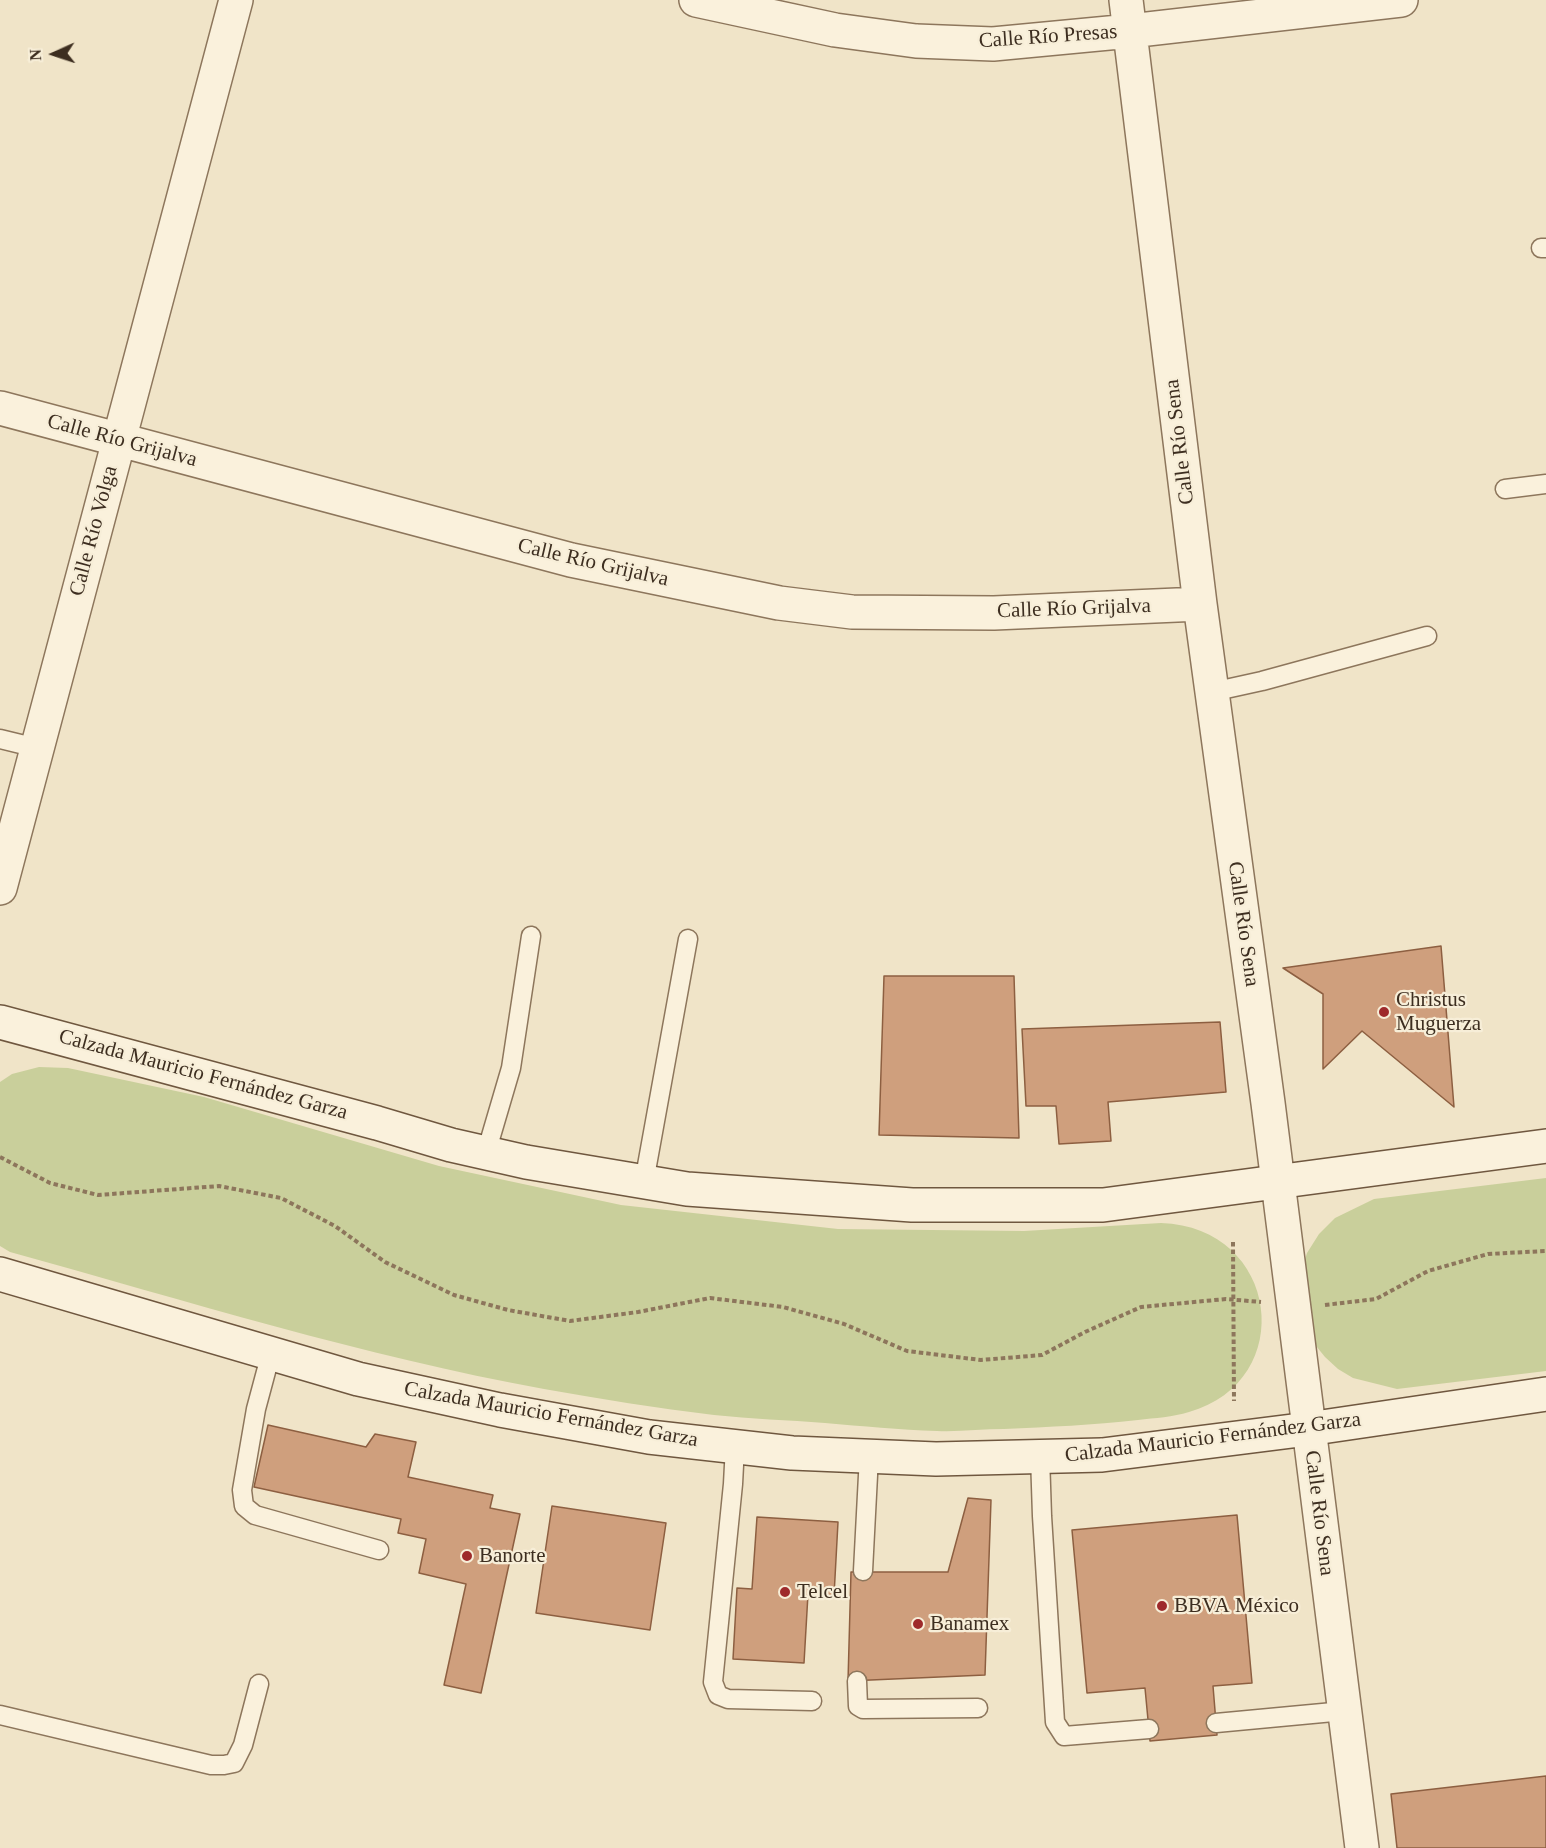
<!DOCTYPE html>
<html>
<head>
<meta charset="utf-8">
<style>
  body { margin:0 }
  #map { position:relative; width:1546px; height:1848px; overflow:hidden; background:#f0e4c8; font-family:"Times New Roman",serif }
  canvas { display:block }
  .north { position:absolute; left:24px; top:24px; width:60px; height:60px; -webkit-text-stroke:4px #f7eed8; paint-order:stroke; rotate:267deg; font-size:16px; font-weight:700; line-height:24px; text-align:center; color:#3d2e20 }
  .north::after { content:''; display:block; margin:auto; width:21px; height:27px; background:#3d2e20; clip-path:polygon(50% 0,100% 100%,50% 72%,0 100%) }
</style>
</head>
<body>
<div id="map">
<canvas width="1546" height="1848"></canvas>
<div class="north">N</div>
</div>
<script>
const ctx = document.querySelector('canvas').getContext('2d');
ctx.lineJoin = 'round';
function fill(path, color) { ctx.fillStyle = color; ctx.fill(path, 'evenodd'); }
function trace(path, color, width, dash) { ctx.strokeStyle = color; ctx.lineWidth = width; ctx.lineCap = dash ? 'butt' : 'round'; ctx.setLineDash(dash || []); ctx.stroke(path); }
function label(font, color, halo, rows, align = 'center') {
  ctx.font = font + ' "Times New Roman",serif'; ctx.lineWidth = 4.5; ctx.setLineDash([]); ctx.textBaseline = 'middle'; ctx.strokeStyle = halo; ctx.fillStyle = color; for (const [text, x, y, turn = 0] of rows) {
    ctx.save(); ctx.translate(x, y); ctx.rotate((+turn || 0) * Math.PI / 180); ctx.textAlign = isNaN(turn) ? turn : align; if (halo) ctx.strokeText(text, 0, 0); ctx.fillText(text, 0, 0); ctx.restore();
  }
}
fill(new Path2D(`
  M 39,1067 L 68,1068 L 204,1097 L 439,1166 L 621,1205 L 838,1229 L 1024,1231 L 1161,1223 C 1280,1227 1299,1381 1189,1412 C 1173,1417 1155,1418 1138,1420 C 1093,1425 1049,1427 1004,1429 C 982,1429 959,1432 937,1431 C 900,1430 862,1426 825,1423 C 788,1420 751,1419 714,1415 C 657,1408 600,1399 544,1389 C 363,1356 187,1301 10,1252 L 0,1246 L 0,1082 L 12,1074 Z
  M 1546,1178 L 1546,1371 L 1397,1389 L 1353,1378 L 1338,1369 L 1325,1357 L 1312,1341 L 1301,1272 L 1307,1253 L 1319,1234 L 1335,1218 L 1374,1199 Z`), '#c9cf9b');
const building = new Path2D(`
  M 1441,946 L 1454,1107 L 1362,1031 L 1323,1069 L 1323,994 L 1283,968 Z
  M 884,976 L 1014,976 L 1019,1138 L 879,1135 Z
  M 1220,1022 L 1226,1092 L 1108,1102 L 1111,1141 L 1059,1144 L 1056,1106 L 1026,1106 L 1022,1029 Z
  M 268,1425 L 366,1447 L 375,1434 L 416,1442 L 408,1477 L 493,1495 L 490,1508 L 520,1514 L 481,1693 L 444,1685 L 466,1584 L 419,1573 L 426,1539 L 398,1533 L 401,1519 L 254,1487 Z
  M 968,1498 L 991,1500 L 985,1675 L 848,1681 L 851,1572 L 948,1572 Z
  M 552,1506 L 666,1523 L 650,1630 L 536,1613 Z
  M 1237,1515 L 1252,1683 L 1213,1686 L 1217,1735 L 1150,1741 L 1145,1688 L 1087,1693 L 1072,1530 Z
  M 757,1517 L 838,1522 L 834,1596 L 808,1594 L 804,1663 L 733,1659 L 737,1588 L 752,1589 Z
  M 1546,1776 L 1546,1848 L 1397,1848 L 1391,1794 Z`);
fill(building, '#cf9f7d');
trace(building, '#8d5f41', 1.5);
const lane = new Path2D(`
  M 1541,248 L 1546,248
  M 1505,489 L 1546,484
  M 1212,692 L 1262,681 L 1427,636
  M 0,739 L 37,748
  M 486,1153 L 511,1068 L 531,936
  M 644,1182 L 688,939
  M 271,1353 L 256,1409 L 242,1490 L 244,1506 L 255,1515 L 379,1550
  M 735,1446 L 733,1484 L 713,1682 L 718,1695 L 728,1699 L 812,1701
  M 1040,1456 L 1042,1516 L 1055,1722 L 1064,1736 L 1149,1729
  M 863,1571 L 869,1456
  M 857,1681 L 858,1706 L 863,1709 L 978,1708
  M 0,1715 L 211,1765 L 224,1765 L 234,1763 L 243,1745 L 259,1684
  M 1216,1723 L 1344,1711`);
const street = new Path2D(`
  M 696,0 L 835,30 L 916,41 L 993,44 L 1130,31 L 1401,0
  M 1126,0 L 1200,604 L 1268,1103 L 1362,1848
  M 0,408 L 571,560 L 779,603 L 852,612 L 994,613 L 1200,604
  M 0,888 L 236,0`);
const secondary = new Path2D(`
  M 0,1022 L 377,1123 L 451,1145 L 526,1162 L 687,1189 L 912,1205 L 1103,1205 L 1546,1146
  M 0,1274 L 358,1379 L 500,1410 L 649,1437 L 792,1453 L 936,1459 L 1102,1455 L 1308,1429 L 1546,1394`);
trace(lane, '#8d765c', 21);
trace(street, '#8d765c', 36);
trace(secondary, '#6f573f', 36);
trace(new Path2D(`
  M 0,1157 L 50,1183 L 98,1195 L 219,1186 L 281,1198 L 335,1226 L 385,1262 L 454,1295 L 508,1310 L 570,1321 L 638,1312 L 710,1298 L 783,1307 L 844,1324 L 907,1351 L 981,1360 L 1042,1355 L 1085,1332 L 1141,1307 L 1226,1299 L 1261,1302
  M 1233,1242 L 1234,1401
  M 1325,1305 L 1376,1299 L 1428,1271 L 1488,1254 L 1546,1251`), '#8d765c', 4, [4.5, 3]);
trace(lane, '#faf1dc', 18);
trace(street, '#faf1dc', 33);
trace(secondary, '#faf1dc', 33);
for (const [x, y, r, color] of [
  [1384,1012,6,"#9e2a2b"],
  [467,1556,6,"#9e2a2b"],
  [785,1592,6,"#9e2a2b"],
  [1162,1606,6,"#9e2a2b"],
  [918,1624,6,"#9e2a2b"]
]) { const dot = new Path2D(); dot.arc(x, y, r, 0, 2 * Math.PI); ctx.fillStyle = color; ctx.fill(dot); trace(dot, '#f7eed8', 2); }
label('21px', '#3d2e20', '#f7eed8', [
  ["Calle Río Presas",1048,37,-4],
  ["Calle Río Grijalva",122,441,15],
  ["Calle Río Sena",1180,442,-97],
  ["Calle Río Volga",94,531,-75],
  ["Calle Río Grijalva",593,563,13],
  ["Calle Río Grijalva",1074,609,-2],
  ["Calle Río Sena",1243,924,82],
  ["Calzada Mauricio Fernández Garza",203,1075,15],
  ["Calzada Mauricio Fernández Garza",551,1415,10],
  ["Calzada Mauricio Fernández Garza",1213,1438,-7],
  ["Calle Río Sena",1319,1513,83]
]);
label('21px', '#3d2e20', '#f7eed8', [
  ["Christus",1396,1000],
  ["Muguerza",1396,1024],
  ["Banorte",479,1556],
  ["Telcel",797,1592],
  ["BBVA México",1174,1606],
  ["Banamex",930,1624]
], 'left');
</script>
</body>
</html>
